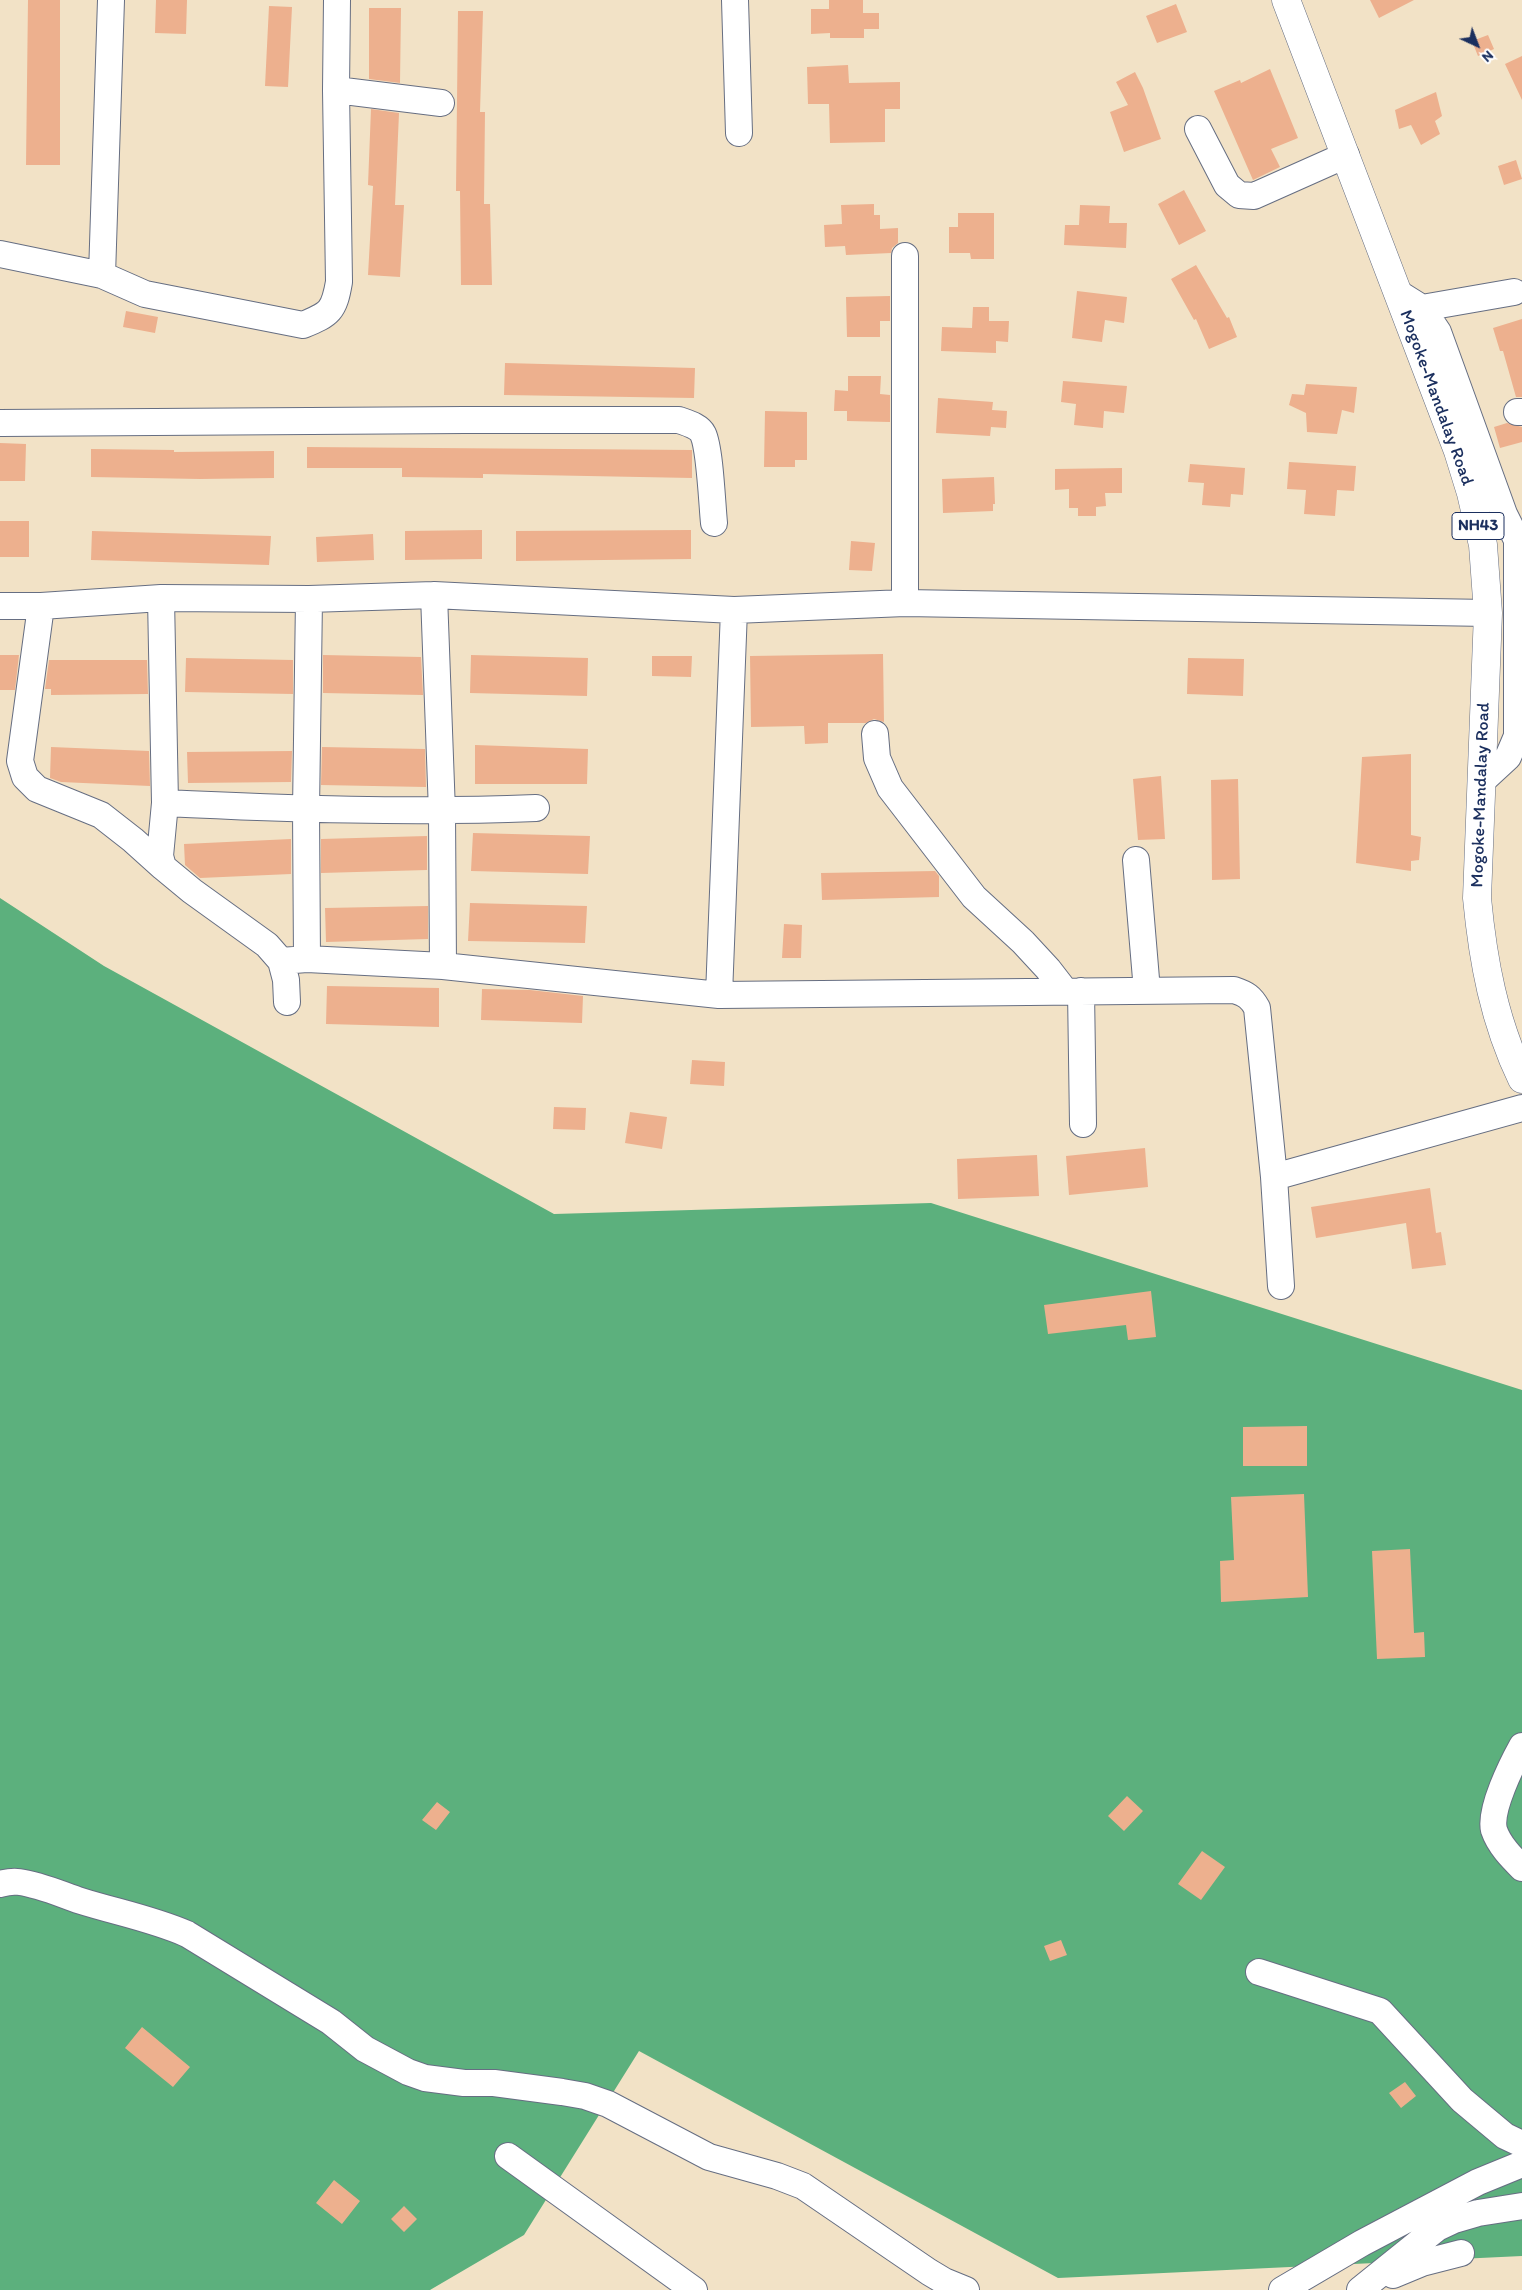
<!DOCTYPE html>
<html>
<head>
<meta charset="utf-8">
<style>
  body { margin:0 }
  #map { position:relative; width:1522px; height:2290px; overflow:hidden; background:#f2e2c6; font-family:Itim,sans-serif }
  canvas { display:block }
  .north { position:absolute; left:1452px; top:20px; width:50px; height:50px; -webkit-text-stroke:4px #fff; paint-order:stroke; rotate:137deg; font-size:14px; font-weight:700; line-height:20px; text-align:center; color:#1b2f5e }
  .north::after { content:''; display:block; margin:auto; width:18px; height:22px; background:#1b2f5e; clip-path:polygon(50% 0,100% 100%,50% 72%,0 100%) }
</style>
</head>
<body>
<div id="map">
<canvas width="1522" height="2290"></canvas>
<div class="north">N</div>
</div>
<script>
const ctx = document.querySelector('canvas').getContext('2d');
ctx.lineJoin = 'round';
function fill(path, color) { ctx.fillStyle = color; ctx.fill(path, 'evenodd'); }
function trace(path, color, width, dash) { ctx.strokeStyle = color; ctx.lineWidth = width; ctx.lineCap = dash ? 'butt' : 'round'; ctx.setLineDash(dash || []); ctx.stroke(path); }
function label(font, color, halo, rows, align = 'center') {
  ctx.font = font + ' Itim,sans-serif'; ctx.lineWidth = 4.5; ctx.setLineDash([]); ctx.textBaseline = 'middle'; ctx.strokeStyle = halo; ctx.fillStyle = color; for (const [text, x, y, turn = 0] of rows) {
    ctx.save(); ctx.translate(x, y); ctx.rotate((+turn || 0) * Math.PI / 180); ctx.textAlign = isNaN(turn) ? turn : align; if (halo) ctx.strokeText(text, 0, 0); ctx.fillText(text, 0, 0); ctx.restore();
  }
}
fill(new Path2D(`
  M 0,898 L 104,966 L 554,1214 L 931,1203 L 1522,1390 L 1522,2256 L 1058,2278 L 639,2051 L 524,2235 L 430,2290 L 0,2290 Z`), '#5cb07d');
fill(new Path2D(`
  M 28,0 L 60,0 L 60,165 L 26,165 Z
  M 156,0 L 187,0 L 186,34 L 155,33 Z
  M 829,0 L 863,0 L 863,13 L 879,13 L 879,29 L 864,29 L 864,38 L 830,38 L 830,33 L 811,34 L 811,9 L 829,9 Z
  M 1370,0 L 1414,0 L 1379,18 Z
  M 1176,4 L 1187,32 L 1157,43 L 1146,16 Z
  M 269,6 L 292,7 L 288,87 L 265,86 Z
  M 369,8 L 401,8 L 400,83 L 369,79 Z
  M 458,11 L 483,11 L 480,112 L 485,112 L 484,204 L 490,204 L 492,285 L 461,285 L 460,191 L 456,191 Z
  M 1488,35 L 1494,49 L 1478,56 L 1472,41 Z
  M 1522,56 L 1522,100 L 1505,64 Z
  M 848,65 L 849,83 L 900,82 L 900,109 L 885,109 L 885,142 L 830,143 L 829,104 L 808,104 L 807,67 Z
  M 1270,69 L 1298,138 L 1271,149 L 1280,167 L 1253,180 L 1214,91 L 1240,80 L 1241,83 Z
  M 1135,72 L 1143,88 L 1161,139 L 1124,152 L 1110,112 L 1128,105 L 1116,82 Z
  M 1436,92 L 1442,116 L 1435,121 L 1440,134 L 1421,145 L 1411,125 L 1399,129 L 1395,110 Z
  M 371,109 L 399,113 L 395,205 L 404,205 L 400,277 L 368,275 L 373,186 L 368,185 Z
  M 1516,160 L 1522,179 L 1504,185 L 1498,166 Z
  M 1184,190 L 1206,231 L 1179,245 L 1158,204 Z
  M 874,204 L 874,215 L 880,215 L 880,229 L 898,228 L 898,243 L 892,248 L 891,253 L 846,255 L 845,246 L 825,247 L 824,225 L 842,224 L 841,205 Z
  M 1080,205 L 1110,206 L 1109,223 L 1127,223 L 1126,248 L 1064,245 L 1065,225 L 1079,225 Z
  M 958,213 L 994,213 L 994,259 L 971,259 L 970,253 L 949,253 L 949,227 L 958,227 Z
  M 1196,265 L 1227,318 L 1229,317 L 1237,337 L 1209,349 L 1196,319 L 1194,320 L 1171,279 Z
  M 1077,291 L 1127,297 L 1124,323 L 1105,320 L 1102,342 L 1072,338 Z
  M 890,296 L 890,321 L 880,321 L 880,337 L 847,337 L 846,297 Z
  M 973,307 L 989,307 L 989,321 L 1009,321 L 1008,342 L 996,341 L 996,353 L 941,351 L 942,327 L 972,328 Z
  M 126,311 L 158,317 L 155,333 L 123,327 Z
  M 1522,319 L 1522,397 L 1516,397 L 1503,351 L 1500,351 L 1493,328 Z
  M 505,363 L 695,368 L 694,398 L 504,395 Z
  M 848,376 L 881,376 L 880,394 L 890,395 L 890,422 L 847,421 L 847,411 L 834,411 L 835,390 L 848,391 Z
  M 1063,381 L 1127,386 L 1124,413 L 1104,411 L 1103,428 L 1074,425 L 1076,404 L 1061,402 Z
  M 1306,384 L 1357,387 L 1354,413 L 1342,410 L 1337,434 L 1307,432 L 1306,413 L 1289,405 L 1292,394 L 1304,395 Z
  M 938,398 L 993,402 L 992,410 L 1007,411 L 1006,428 L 991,427 L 990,436 L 936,433 Z
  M 765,411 L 807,412 L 807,460 L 795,460 L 795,467 L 764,467 Z
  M 1507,423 L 1522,427 L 1522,442 L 1500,448 L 1494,427 Z
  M 0,443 L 26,444 L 25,481 L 0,481 Z
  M 307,447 L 692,450 L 692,478 L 483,474 L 483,478 L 402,477 L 402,468 L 307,468 Z
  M 91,449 L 174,450 L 174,452 L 274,451 L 274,478 L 200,479 L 91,477 Z
  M 1289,462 L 1356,466 L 1354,491 L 1337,490 L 1335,516 L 1304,514 L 1306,490 L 1287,489 Z
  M 1190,464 L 1245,468 L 1243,495 L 1231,494 L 1230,507 L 1202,505 L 1204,483 L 1188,482 Z
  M 1122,468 L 1122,493 L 1105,493 L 1106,506 L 1096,507 L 1096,516 L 1078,516 L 1078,508 L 1069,508 L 1069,489 L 1055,490 L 1055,469 Z
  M 994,477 L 995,504 L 993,504 L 993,511 L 943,513 L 942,479 Z
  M 0,521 L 29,521 L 29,557 L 0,557 Z
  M 482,530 L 482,559 L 405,560 L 405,531 Z
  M 691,530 L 691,559 L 516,561 L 516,531 Z
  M 92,531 L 271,536 L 269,565 L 91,560 Z
  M 373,534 L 374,560 L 317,562 L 316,537 Z
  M 851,541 L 875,543 L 872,571 L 849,570 Z
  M 883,654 L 884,722 L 874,719 L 866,723 L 828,723 L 828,743 L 805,744 L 804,726 L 751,727 L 750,656 Z
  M 0,655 L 19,655 L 15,690 L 0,690 Z
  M 323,655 L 421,657 L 423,695 L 323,693 Z
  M 471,655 L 588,658 L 587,696 L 470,693 Z
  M 652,656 L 692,656 L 691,677 L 652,676 Z
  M 186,658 L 293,660 L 293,694 L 185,692 Z
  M 1188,658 L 1244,659 L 1243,696 L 1187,694 Z
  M 49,660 L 147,660 L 148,694 L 51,695 L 51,689 L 45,689 Z
  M 475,745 L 588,749 L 587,784 L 475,784 Z
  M 51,747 L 149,751 L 150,786 L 61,782 L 50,778 Z
  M 322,747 L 425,749 L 426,787 L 321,785 Z
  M 292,751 L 291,782 L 188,783 L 187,752 Z
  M 1411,754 L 1411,835 L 1421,837 L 1419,860 L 1411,861 L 1411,871 L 1356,863 L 1362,757 Z
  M 1161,776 L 1165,839 L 1138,840 L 1133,779 Z
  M 1238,779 L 1240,879 L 1212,880 L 1211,780 Z
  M 473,833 L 590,836 L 588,874 L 471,871 Z
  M 427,836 L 427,870 L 321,873 L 321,839 Z
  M 291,839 L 291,874 L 200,878 L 185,865 L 184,844 Z
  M 935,871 L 939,876 L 939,897 L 822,900 L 821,873 Z
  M 470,903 L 587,906 L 585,943 L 468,941 Z
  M 428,906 L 428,939 L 326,942 L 325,908 Z
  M 784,924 L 802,925 L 801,958 L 782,958 Z
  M 327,986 L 439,988 L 439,1027 L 326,1024 Z
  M 482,989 L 530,990 L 583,996 L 582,1023 L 481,1020 Z
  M 692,1060 L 725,1062 L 724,1086 L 690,1084 Z
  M 554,1107 L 586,1108 L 585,1130 L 553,1129 Z
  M 630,1112 L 667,1117 L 662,1149 L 625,1143 Z
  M 1145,1148 L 1148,1187 L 1069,1195 L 1066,1156 Z
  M 1037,1155 L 1039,1196 L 958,1199 L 957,1159 Z
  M 1430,1188 L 1436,1233 L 1441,1232 L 1446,1265 L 1412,1269 L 1406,1223 L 1316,1238 L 1311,1207 Z
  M 1151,1291 L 1156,1337 L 1128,1340 L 1126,1325 L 1048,1334 L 1044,1305 Z
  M 1307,1426 L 1307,1466 L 1243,1466 L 1243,1427 Z
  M 1304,1494 L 1308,1597 L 1221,1602 L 1220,1561 L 1234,1560 L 1231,1497 Z
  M 1410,1549 L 1414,1633 L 1424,1632 L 1425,1657 L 1377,1659 L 1372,1551 Z
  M 1127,1796 L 1143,1811 L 1124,1831 L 1108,1816 Z
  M 437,1802 L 450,1812 L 436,1830 L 422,1820 Z
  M 1202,1851 L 1225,1867 L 1201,1900 L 1178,1884 Z
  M 1061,1940 L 1067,1955 L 1050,1961 L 1044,1946 Z
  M 142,2027 L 190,2067 L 173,2087 L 125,2048 Z
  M 1405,2082 L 1416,2096 L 1401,2108 L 1389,2093 Z
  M 334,2180 L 360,2201 L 342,2224 L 316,2203 Z
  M 404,2206 L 417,2219 L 404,2232 L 391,2219 Z`), '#edb08e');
const minor = new Path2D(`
  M 735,0 L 739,133
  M 336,90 L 337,0
  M 1198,129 L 1227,185 L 1239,195 L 1254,196 L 1346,155
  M 0,254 L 102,275 L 145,294 L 303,325 C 330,314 334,311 339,282 L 336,90 L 441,103
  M 905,256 L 905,603
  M 102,275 L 111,0
  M 1398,293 L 1422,308 L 1438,332 L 1504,514 L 1517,540 L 1517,736 L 1508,757 L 1482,781
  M 1422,308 L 1514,292
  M 1517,412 L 1522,412
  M 0,423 L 465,420 L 679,420 C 687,423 699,426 703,434 C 710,449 712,503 714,523
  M 434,595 L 442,812 L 443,966
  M 161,598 L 165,803 L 160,856 L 163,867 L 192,891 L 267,945 L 281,961 L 286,980 L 287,1002
  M 0,606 L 41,606 L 161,598 L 309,599 L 434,595 L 734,610 L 905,603 L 1488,613
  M 41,606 L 20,761 L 25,777 L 37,789 L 101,815 L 133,840 L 163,867
  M 875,734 L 877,758 L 890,788 L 974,897 L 1023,942 L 1048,969 L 1065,991
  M 165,803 C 289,809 412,813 536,808
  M 1136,860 L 1147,991
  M 307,959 L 306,810 L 309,599
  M 281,961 L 307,959 L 443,966 L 719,995 L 1234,990 C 1246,994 1251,997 1257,1008 L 1274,1177 L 1522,1108
  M 1081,991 L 1083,1124
  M 719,995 L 734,610
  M 1274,1177 L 1281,1286
  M 1522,1746 C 1512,1764 1489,1810 1494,1830 C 1499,1845 1512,1858 1522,1868
  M 0,1884 C 7,1882 12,1881 19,1882 C 41,1885 60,1894 81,1901 C 116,1912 153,1919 187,1934 L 331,2022 L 365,2049 L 408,2072 L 425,2078 L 464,2083 L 494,2083 L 562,2092 L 585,2096 L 608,2104 L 709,2157 L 777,2176 L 803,2186 L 929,2272 L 944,2281 L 966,2290
  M 1259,1972 L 1380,2011 L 1462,2100 L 1505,2136 L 1522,2144
  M 508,2156 L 694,2290
  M 1393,2275 L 1422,2263 L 1461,2253
  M 1282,2290 L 1362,2243 L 1478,2182 L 1522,2164
  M 1360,2290 L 1437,2228 L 1454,2220 L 1478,2213 L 1522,2206`);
const highway = new Path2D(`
  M 1286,0 L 1458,451 L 1471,493 L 1483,545 L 1488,613 L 1477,898 C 1483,961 1494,1021 1522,1079`);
trace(minor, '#666e82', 28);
trace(highway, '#666e82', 29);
trace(minor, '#fff', 26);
trace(highway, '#fff', 28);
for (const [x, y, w] of [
  [1478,526,52]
]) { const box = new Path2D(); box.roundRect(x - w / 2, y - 13.5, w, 27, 4); ctx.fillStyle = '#fff'; ctx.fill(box); trace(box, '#1b2f5e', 1); }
label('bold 16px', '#1b2f5e', null, [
  ["NH43",1478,526]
]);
label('18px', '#1b2f5e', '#fff', [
  ["Mogoke-Mandalay Road",1436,398,70],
  ["Mogoke-Mandalay Road",1481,795,-88]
]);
</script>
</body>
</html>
